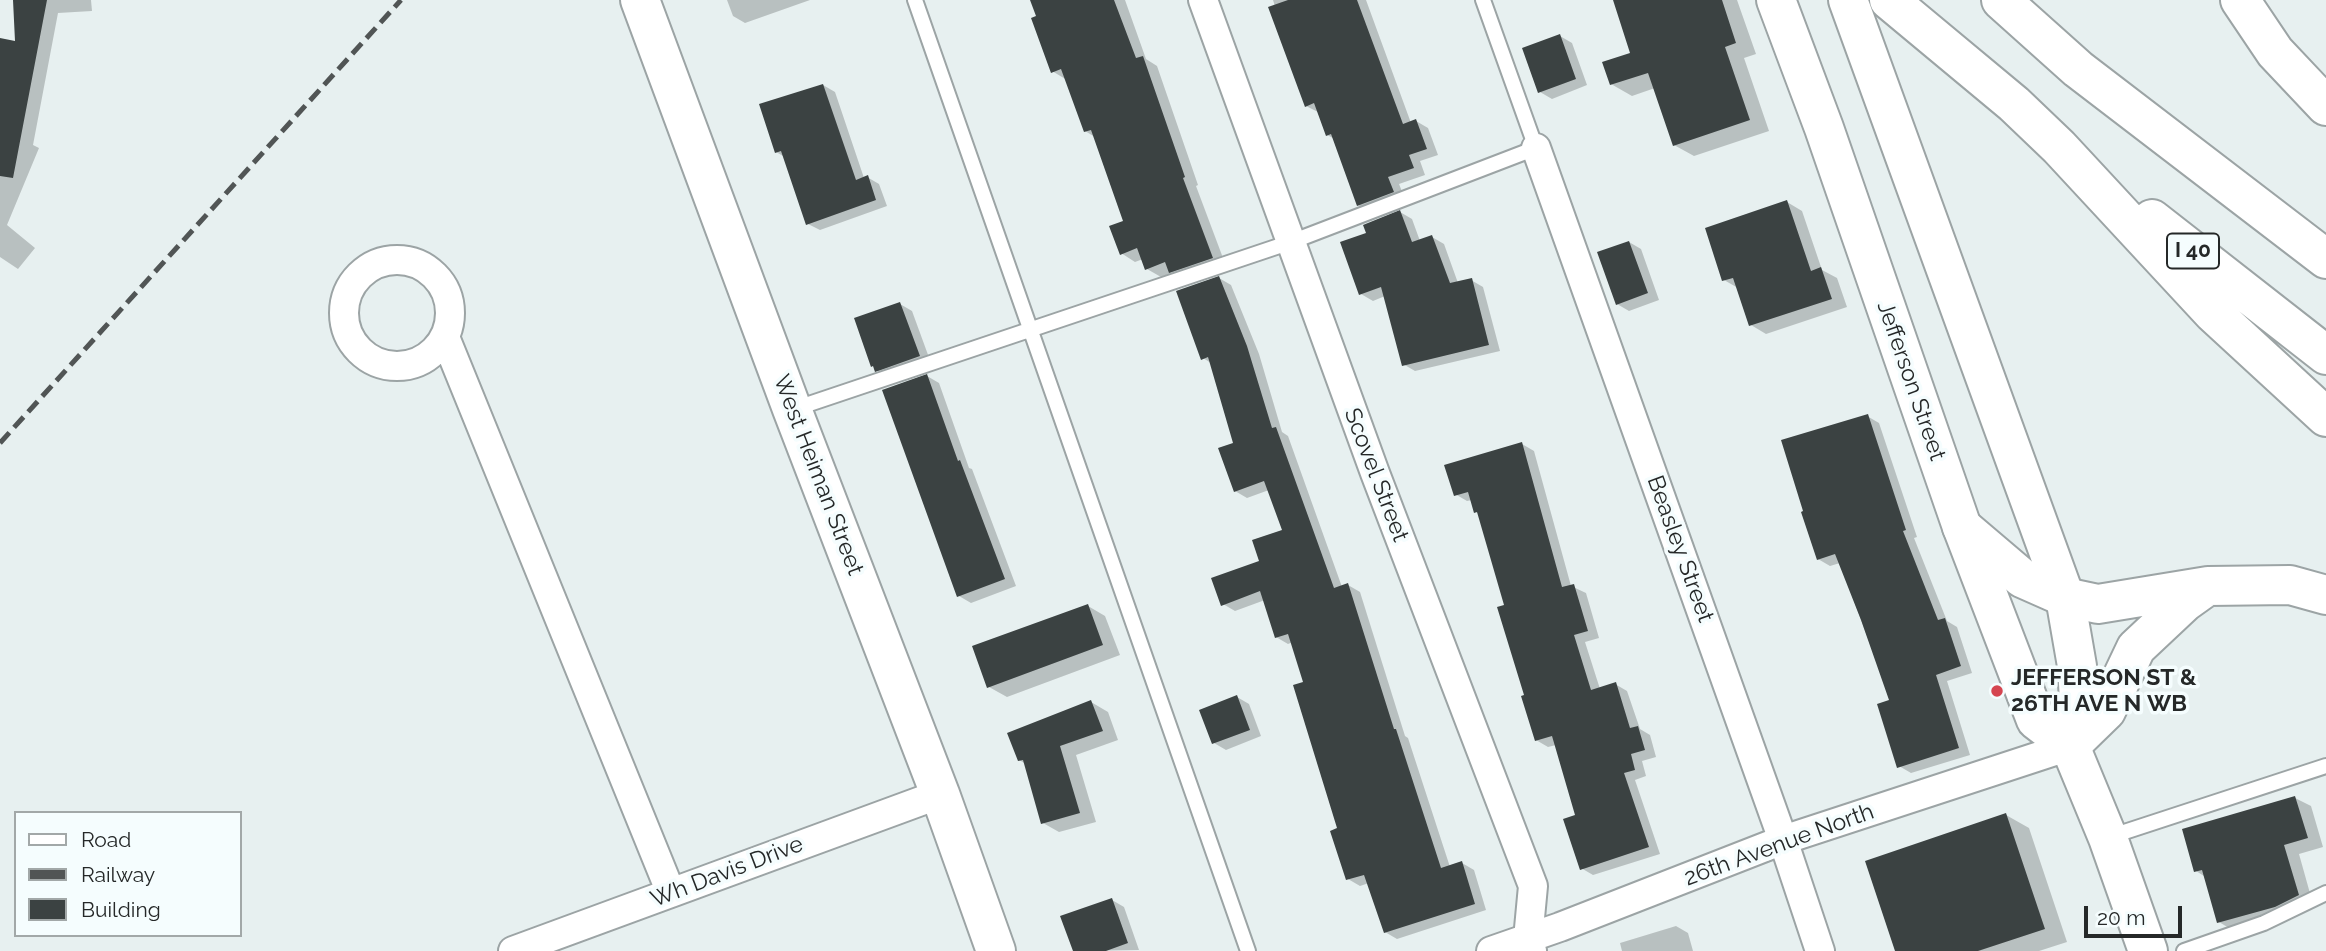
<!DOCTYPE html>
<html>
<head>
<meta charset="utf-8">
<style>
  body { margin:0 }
  #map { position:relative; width:2326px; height:951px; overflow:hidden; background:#e7f0f0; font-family:Raleway,sans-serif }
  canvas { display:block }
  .legend { position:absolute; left:14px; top:811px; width:228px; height:126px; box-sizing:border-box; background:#f5fdfe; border:2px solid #a2a8a8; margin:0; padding:9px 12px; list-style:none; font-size:21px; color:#252828 }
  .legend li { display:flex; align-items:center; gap:14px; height:35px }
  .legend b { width:35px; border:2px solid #a2a8a8 }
  .scale { position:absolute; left:2084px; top:906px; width:98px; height:32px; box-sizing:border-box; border:4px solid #252828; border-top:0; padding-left:9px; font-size:21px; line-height:24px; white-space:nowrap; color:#252828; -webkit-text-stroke:5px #f5fdfe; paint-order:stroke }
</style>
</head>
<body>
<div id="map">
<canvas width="2326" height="951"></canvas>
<ul class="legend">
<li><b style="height:9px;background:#fff"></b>Road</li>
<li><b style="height:9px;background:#515555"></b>Railway</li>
<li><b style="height:19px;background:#3b4242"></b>Building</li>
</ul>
<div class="scale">20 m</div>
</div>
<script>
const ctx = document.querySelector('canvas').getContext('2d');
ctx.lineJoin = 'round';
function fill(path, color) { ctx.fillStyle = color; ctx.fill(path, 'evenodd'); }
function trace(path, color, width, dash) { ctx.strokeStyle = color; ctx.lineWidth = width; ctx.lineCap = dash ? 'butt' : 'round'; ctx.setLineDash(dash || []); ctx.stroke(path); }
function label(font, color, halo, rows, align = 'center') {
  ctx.font = font + ' Raleway,sans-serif'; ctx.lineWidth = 7; ctx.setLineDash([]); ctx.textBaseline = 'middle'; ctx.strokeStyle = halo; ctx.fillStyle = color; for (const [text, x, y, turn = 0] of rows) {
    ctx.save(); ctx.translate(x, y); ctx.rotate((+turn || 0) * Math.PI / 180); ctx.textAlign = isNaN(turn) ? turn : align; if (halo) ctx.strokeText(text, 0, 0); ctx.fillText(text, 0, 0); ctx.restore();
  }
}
fill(new Path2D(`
  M 14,0 L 91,0 L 92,11 L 58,13 L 33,145 L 39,148 L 7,225 L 35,248 L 18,269 L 0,257 L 0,50 L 17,43 Z
  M 727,0 L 810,0 L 745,23 L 733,16 Z
  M 1032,0 L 1125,0 L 1146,59 L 1157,66 L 1198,185 L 1196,186 L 1226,266 L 1185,280 L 1172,273 L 1161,277 L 1147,269 L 1143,259 L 1135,262 L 1121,253 L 1125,222 L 1095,137 L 1085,131 L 1067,80 L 1052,71 Z
  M 1273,0 L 1366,0 L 1411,123 L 1416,121 L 1428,128 L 1438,155 L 1420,161 L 1425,175 L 1399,184 L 1405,199 L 1370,212 L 1358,205 L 1335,139 L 1327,135 L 1318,112 L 1306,106 Z
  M 1615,0 L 1737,0 L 1756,54 L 1744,58 L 1769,131 L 1694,156 L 1674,145 L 1655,88 L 1632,96 L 1611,84 L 1632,54 Z
  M 1560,36 L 1572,43 L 1587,85 L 1552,99 L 1540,92 Z
  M 823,85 L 835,92 L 864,178 L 867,177 L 879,184 L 887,206 L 820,230 L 808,224 L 785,157 L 776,152 Z
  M 1787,202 L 1802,211 L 1822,270 L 1837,278 L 1847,307 L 1766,334 L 1751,325 L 1738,288 L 1724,280 Z
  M 1400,212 L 1412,219 L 1420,241 L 1432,237 L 1444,244 L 1458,283 L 1471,280 L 1483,287 L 1500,351 L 1415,371 L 1403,364 L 1385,296 L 1373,301 L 1361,294 L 1368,234 Z
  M 1629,242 L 1641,249 L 1659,300 L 1629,311 L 1617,304 Z
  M 1219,278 L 1231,285 L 1259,354 L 1282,432 L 1288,436 L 1342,587 L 1348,585 L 1360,592 L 1405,736 L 1408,738 L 1450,867 L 1462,863 L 1474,870 L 1486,910 L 1397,939 L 1385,932 L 1369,883 L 1360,886 L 1348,879 L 1339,830 L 1305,683 L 1293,642 L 1288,644 L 1276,637 L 1265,600 L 1235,611 L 1223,604 L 1261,562 L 1284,531 L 1269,490 L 1247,498 L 1235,491 L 1236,444 L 1211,363 L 1203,358 Z
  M 900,304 L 912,311 L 931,363 L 889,377 L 877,370 Z
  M 927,376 L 939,383 L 969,468 L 972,469 L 1016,586 L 971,603 L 959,596 Z
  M 1867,416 L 1879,423 L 1917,537 L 1914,538 L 1947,621 L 1957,627 L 1972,673 L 1947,681 L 1970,755 L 1911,773 L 1899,766 L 1891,701 L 1840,563 L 1830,566 L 1818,559 Z
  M 1522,444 L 1534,451 L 1571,586 L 1586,593 L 1599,638 L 1585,642 L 1600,689 L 1615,684 L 1627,691 L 1640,729 L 1650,735 L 1656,757 L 1642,761 L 1646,776 L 1635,780 L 1660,854 L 1593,875 L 1581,868 L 1577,816 L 1556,745 L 1548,747 L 1536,740 L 1507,606 L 1480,514 L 1476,512 L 1472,500 L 1467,501 L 1455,494 Z
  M 1088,606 L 1105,616 L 1120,655 L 1007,697 L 989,687 Z
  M 1237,697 L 1249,704 L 1261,736 L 1226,750 L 1214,743 Z
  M 1091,702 L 1108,712 L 1118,740 L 1076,755 L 1096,822 L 1059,832 L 1043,823 L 1026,764 L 1019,760 Z
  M 2295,798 L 2311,806 L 2323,847 L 2299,854 L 2313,904 L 2234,931 L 2219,922 L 2204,876 L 2196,871 Z
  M 2006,815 L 2029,828 L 2067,942 L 2039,951 L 1897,951 Z
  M 1112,900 L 1124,907 L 1139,950 L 1075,951 Z
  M 1676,926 L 1688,933 L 1693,951 L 1622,951 L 1620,943 Z`), '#0003');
fill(new Path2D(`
  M 13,0 L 47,0 L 13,178 L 0,176 L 0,38 L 15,41 Z
  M 1030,0 L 1114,0 L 1136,58 L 1143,56 L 1185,177 L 1183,178 L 1213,258 L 1169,273 L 1165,262 L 1145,270 L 1137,248 L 1120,255 L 1109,226 L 1123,221 L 1091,130 L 1084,132 L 1061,69 L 1051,73 L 1031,18 L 1036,16 Z
  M 1288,0 L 1357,0 L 1403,124 L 1416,119 L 1427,149 L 1409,155 L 1414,168 L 1388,177 L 1394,192 L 1357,206 L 1331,134 L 1326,136 L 1314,103 L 1305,107 L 1268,7 Z
  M 1613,0 L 1722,0 L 1736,43 L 1725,47 L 1750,120 L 1673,146 L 1648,73 L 1610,85 L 1602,62 L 1630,53 Z
  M 1560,34 L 1576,79 L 1538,93 L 1522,48 Z
  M 823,84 L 856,180 L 868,175 L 876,200 L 806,225 L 781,151 L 775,153 L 759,104 Z
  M 1787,200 L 1811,271 L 1821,267 L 1832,299 L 1749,326 L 1733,278 L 1722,281 L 1705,228 Z
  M 1400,210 L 1412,242 L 1432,235 L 1450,283 L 1472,278 L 1489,345 L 1402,366 L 1381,287 L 1359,295 L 1340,242 L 1366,233 L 1363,225 Z
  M 1629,241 L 1648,293 L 1616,305 L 1597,252 Z
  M 1219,276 L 1247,346 L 1272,428 L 1276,427 L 1334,588 L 1348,583 L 1394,729 L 1396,729 L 1441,868 L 1462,861 L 1475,904 L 1384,933 L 1364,875 L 1346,880 L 1330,831 L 1337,828 L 1293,685 L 1303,682 L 1288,634 L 1275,638 L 1260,591 L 1221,606 L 1211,578 L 1259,561 L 1252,540 L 1282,530 L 1264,481 L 1234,492 L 1218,448 L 1233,443 L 1208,357 L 1201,360 L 1176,291 Z
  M 900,302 L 920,356 L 875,372 L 873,366 L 871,367 L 854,318 Z
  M 927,374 L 958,461 L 960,460 L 1005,579 L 957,597 L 882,390 Z
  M 1868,414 L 1906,530 L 1903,531 L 1938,620 L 1945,618 L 1961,666 L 1936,675 L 1959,748 L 1897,768 L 1877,704 L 1889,700 L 1861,620 L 1835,554 L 1817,560 L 1801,512 L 1803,511 L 1781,440 Z
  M 1522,442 L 1562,587 L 1574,584 L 1588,631 L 1574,635 L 1591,690 L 1616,682 L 1630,728 L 1638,726 L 1645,750 L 1631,754 L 1635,770 L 1624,773 L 1649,847 L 1580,870 L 1563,819 L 1575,815 L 1552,736 L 1535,741 L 1521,696 L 1524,695 L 1497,607 L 1504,605 L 1477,512 L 1474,513 L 1468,492 L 1454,496 L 1444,465 Z
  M 1088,604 L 1103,645 L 987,688 L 972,646 Z
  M 1237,695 L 1250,730 L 1212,744 L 1199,710 Z
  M 1091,700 L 1103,731 L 1060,746 L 1080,813 L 1041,824 L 1023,760 L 1018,761 L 1007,733 Z
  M 2295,796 L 2308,838 L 2284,845 L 2299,895 L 2275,907 L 2217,923 L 2202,870 L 2194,872 L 2182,829 Z
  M 2006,813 L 2045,929 L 1978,951 L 1895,951 L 1865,861 Z
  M 1112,898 L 1128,943 L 1106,951 L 1073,951 L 1060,916 Z`), '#3b4242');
const lane = new Path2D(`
  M 915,0 L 1248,951
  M 794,409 L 1291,242 L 1536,148 L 1483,0
  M 2109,837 L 2326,766
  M 2184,951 L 2264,923 L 2326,893`);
const street = new Path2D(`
  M 1203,0 L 1375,473 L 1533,886 L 1528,939 L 1532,951
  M 1536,148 L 1783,840 L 1820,951
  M344 313a53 53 0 1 1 106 0a53 53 0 1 1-106 0Z
  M 445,337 L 671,893
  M 513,951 L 940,794
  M 1491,951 L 1560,927 L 1783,840 L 2070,746`);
const secondary = new Path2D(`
  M 640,0 L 792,409 L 940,794 L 996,951
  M 1776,0 L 1824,128 L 1962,527 L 2036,720 L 2070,746 L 2108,838 L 2148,951
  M 1848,0 L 2065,597 L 2077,666 L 2079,701 L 2070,746`);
const highway = new Path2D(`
  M 1889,0 L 2014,104 L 2059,147 L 2213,313 L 2326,417
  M 2001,0 L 2078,69 L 2326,259
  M 2240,0 L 2275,52 L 2326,106
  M 2152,219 L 2326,355
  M 1962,527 L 2022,578 L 2065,597 L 2098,604 L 2208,586 L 2290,585 L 2326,595
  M 2070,746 L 2106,711 L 2136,648 L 2185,602 L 2206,587`);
trace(lane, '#9ca4a5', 18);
trace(street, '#9ca4a5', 32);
trace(secondary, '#9ca4a5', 42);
trace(highway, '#9ca4a5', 42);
trace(lane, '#fff', 14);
trace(street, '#fff', 28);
trace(secondary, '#fff', 38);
trace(highway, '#fff', 38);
trace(new Path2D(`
  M 0,443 L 401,0`), '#515555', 5, [14, 7]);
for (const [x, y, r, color] of [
  [1997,691,7,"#d54550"]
]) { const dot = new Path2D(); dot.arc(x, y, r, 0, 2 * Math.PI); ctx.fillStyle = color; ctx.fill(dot); trace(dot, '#f5fdfe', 2.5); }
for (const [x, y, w] of [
  [2193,251,52]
]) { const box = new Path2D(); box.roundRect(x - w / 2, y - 17.5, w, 35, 5); ctx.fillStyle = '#f5fdfe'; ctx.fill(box); trace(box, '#252828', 2); }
label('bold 21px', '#252828', null, [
  ["I 40",2193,251]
]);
label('23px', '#252828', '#f5fdfe', [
  ["Jefferson Street",1911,381,71],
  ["West Heiman Street",818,475,69],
  ["Scovel Street",1376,475,69],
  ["Beasley Street",1680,549,70],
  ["26th Avenue North",1779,845,-20],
  ["Wh Davis Drive",727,872,-21]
]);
label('bold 23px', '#252828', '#f5fdfe', [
  ["JEFFERSON ST &",2011,678],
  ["26TH AVE N WB",2011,704]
], 'left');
</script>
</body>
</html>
